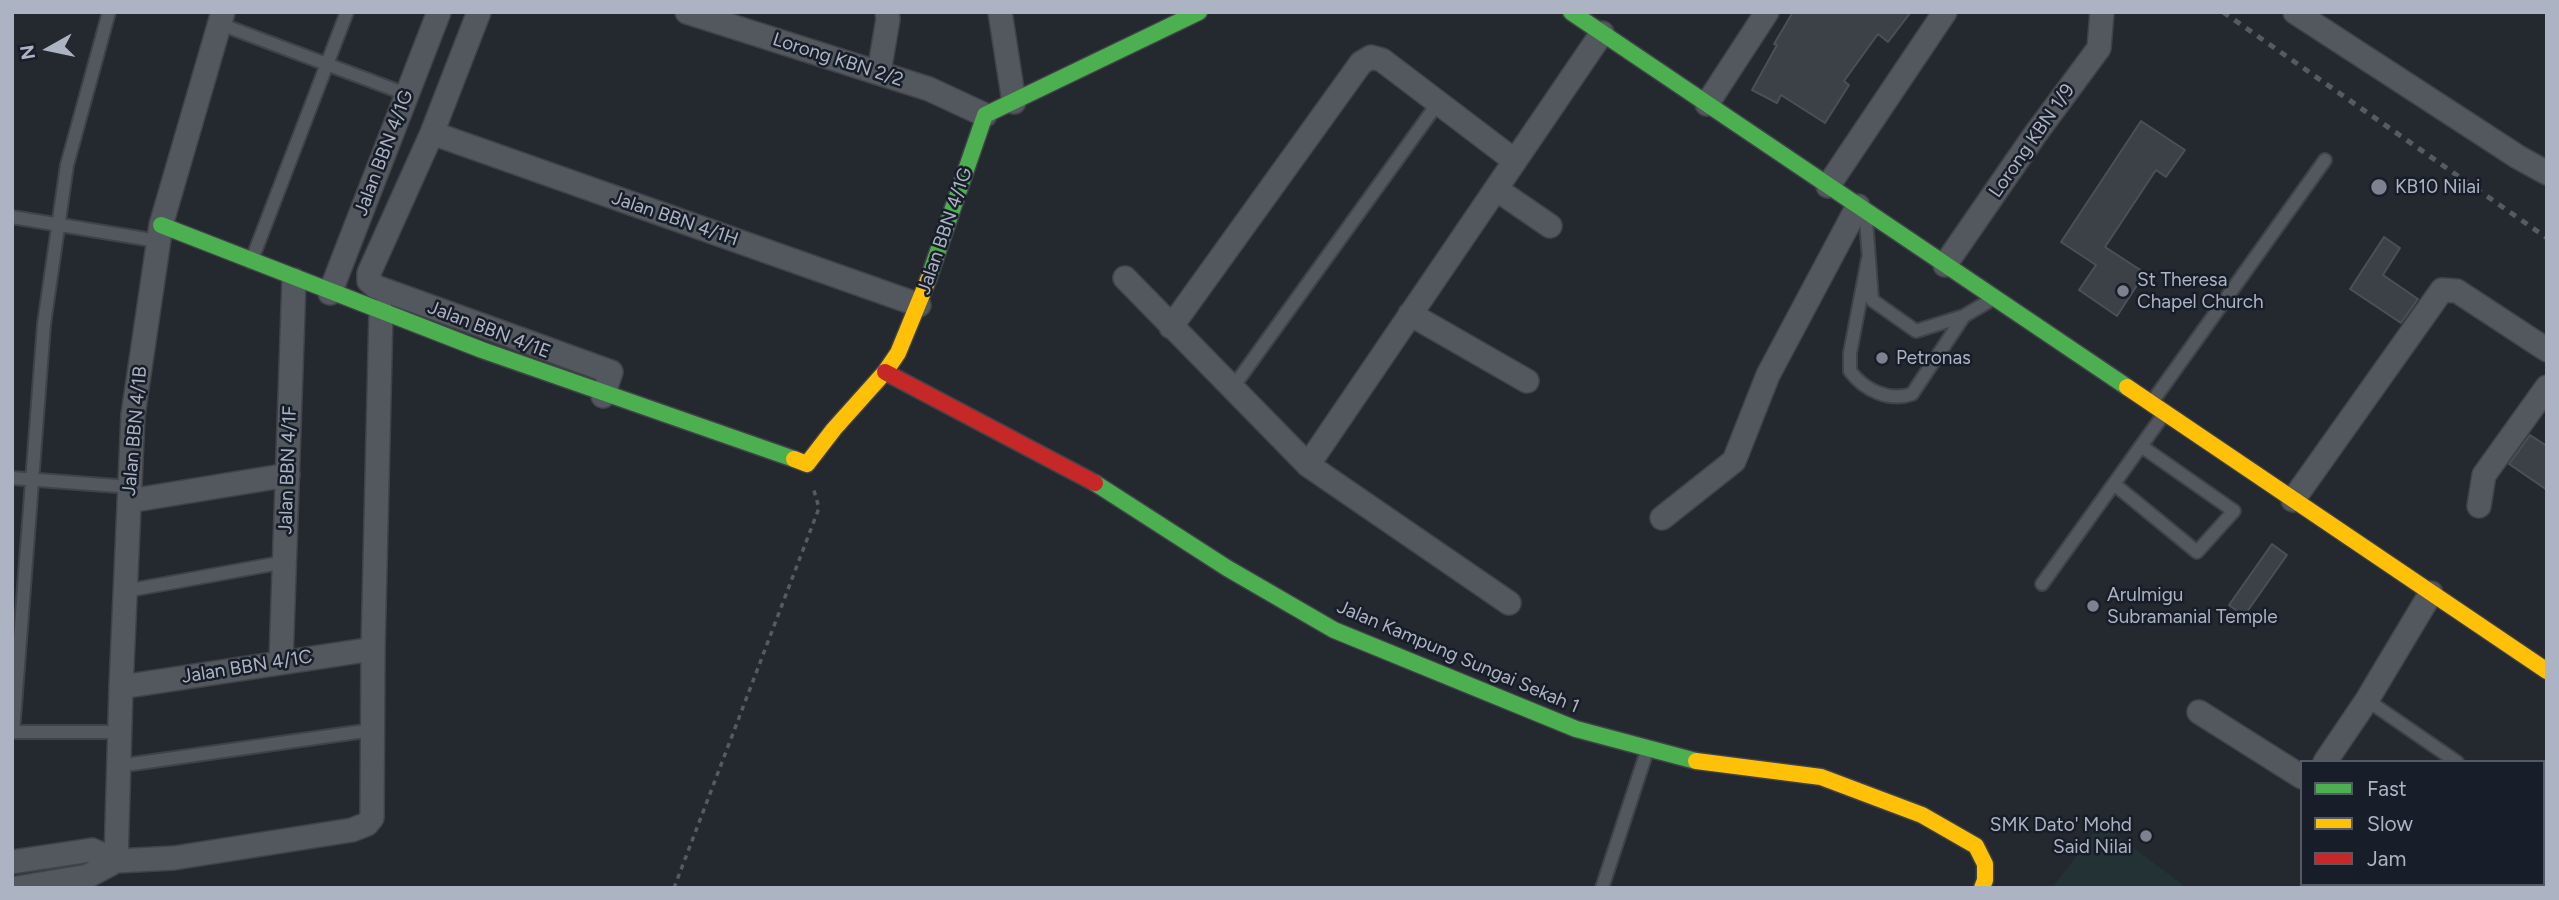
<!DOCTYPE html>
<html>
<head>
<meta charset="utf-8">
<style>
  body { margin:0 }
  #map { position:relative; width:2559px; height:900px; overflow:hidden; background:#24282f; font-family:Figtree,sans-serif }
  canvas { display:block }
  .frame { position:absolute; inset:0; border:14px solid #acb3c2; pointer-events:none }
  .legend { position:absolute; left:2300px; top:760px; width:245px; height:126px; box-sizing:border-box; background:#181e29; border:2px solid #535a66; margin:0; padding:9px 12px; list-style:none; font-size:21px; color:#acb3c2 }
  .legend li { display:flex; align-items:center; gap:14px; height:35px }
  .legend b { width:35px; border:2px solid #535a66 }
  .north { position:absolute; left:14px; top:14px; width:70px; height:70px; -webkit-text-stroke:5px #181e29; paint-order:stroke; rotate:261deg; font-size:19px; font-weight:700; line-height:28px; text-align:center; color:#acb3c2 }
  .north::after { content:''; display:block; margin:auto; width:24px; height:32px; background:#acb3c2; clip-path:polygon(50% 0,100% 100%,50% 72%,0 100%) }
</style>
</head>
<body>
<div id="map">
<canvas width="2559" height="900"></canvas>
<div class="frame"></div>
<ul class="legend">
<li><b style="height:9px;background:#4caf50"></b>Fast</li>
<li><b style="height:9px;background:#ffc107"></b>Slow</li>
<li><b style="height:9px;background:#c62828"></b>Jam</li>
</ul>
<div class="north">N</div>
</div>
<script>
const ctx = document.querySelector('canvas').getContext('2d');
ctx.lineJoin = 'round';
function fill(path, color) { ctx.fillStyle = color; ctx.fill(path, 'evenodd'); }
function trace(path, color, width, dash) { ctx.strokeStyle = color; ctx.lineWidth = width; ctx.lineCap = dash ? 'butt' : 'round'; ctx.setLineDash(dash || []); ctx.stroke(path); }
function label(font, color, halo, rows, align = 'center') {
  ctx.font = font + ' Figtree,sans-serif'; ctx.lineWidth = 5; ctx.setLineDash([]); ctx.textBaseline = 'middle'; ctx.strokeStyle = halo; ctx.fillStyle = color; for (const [text, x, y, turn = 0] of rows) {
    ctx.save(); ctx.translate(x, y); ctx.rotate((+turn || 0) * Math.PI / 180); ctx.textAlign = isNaN(turn) ? turn : align; if (halo) ctx.strokeText(text, 0, 0); ctx.fillText(text, 0, 0); ctx.restore();
  }
}
fill(new Path2D(`
  M 2101,823 L 2187,888 L 2052,888 Z`), '#223235');
const building = new Path2D(`
  M 1793,12 L 1911,12 L 1888,42 L 1878,34 L 1844,81 L 1849,85 L 1825,123 L 1781,95 L 1777,103 L 1752,90 L 1777,45 L 1774,44 Z
  M 2141,121 L 2185,150 L 2166,177 L 2156,170 L 2105,247 L 2145,273 L 2117,316 L 2079,290 L 2096,265 L 2061,242 Z
  M 2384,237 L 2400,248 L 2383,275 L 2418,299 L 2401,323 L 2350,289 Z
  M 2530,435 L 2547,446 L 2547,490 L 2509,464 Z
  M 2272,544 L 2287,555 L 2244,616 L 2229,605 Z`);
fill(building, '#3c4047');
trace(building, '#4b5058', 2);
const lane = new Path2D(`
  M 220,24 L 406,94
  M 12,217 L 158,241
  M 1866,219 L 1872,300 L 1916,331 L 1964,316 L 1991,300
  M 1868,259 L 1850,353 L 1850,371 C 1864,390 1889,402 1912,394 L 1964,316
  M 251,262 L 347,12
  M 1231,390 L 1438,103
  M 2152,402 L 2325,160
  M 12,478 L 130,487
  M 2114,484 L 2197,552 L 2234,511 L 2141,446
  M 2042,584 L 2164,414
  M 125,591 L 285,562
  M 2367,700 L 2457,762
  M 12,732 L 120,732
  M 13,732 L 44,324 L 67,165 L 109,12
  M 118,766 L 372,730
  M 2543,822 L 2547,824
  M 1602,888 L 1648,748`);
const street = new Path2D(`
  M 479,12 L 432,133 L 369,273 L 369,281 L 376,287 L 611,372 L 603,396
  M 687,12 L 929,89 L 985,115
  M 1000,12 L 1014,102
  M 2295,12 L 2518,157 L 2547,173
  M 879,72 L 888,19 L 887,12
  M 1707,104 L 1767,12
  M 432,133 L 919,305
  M 1828,186 L 1945,12
  M 1496,189 L 1550,226
  M 1945,265 L 2034,136 L 2099,48 L 2102,12
  M 1125,278 L 1308,465 L 1509,603
  M 330,293 L 439,12
  M 1410,314 L 1527,381
  M 1171,327 L 1361,63 L 1371,57 L 1382,60 L 1515,161
  M 1308,465 L 1602,33
  M 2293,500 L 2442,290 L 2457,291 L 2547,350
  M 129,501 L 288,475
  M 2479,506 L 2484,475 L 2547,387
  M 1662,518 L 1734,461 L 1768,375 L 1858,206
  M 281,661 L 294,280
  M 121,687 L 373,649
  M 2199,712 L 2302,777
  M 2325,762 L 2367,700 L 2431,593
  M 2543,853 L 2547,847
  M 116,861 L 121,687 L 133,415 L 161,225 L 223,12
  M 12,862 L 92,850 L 116,861 L 174,858 L 352,830 L 367,824 L 372,818 L 373,649 L 381,311
  M 2448,884 L 2453,888
  M 17,888 L 88,876 L 116,861
  M 2526,888 L 2528,884`);
const fast = new Path2D(`
  M 1571,12 L 2127,387
  M 161,225 L 482,350 L 794,459
  M 928,280 L 985,115 L 1199,12
  M 1095,483 L 1227,568 L 1334,630 L 1576,729 L 1696,761`);
const slow = new Path2D(`
  M 2127,387 L 2547,671
  M 794,459 L 807,464 L 834,429 L 885,372 L 898,353 L 928,280
  M 1696,761 L 1821,777 L 1922,815 L 1976,846 L 1985,864 L 1985,880 L 1982,888`);
const jam = new Path2D(`
  M 885,372 L 1095,483`);
trace(lane, '#404248', 16);
trace(street, '#404248', 26);
trace(fast, '#404248', 19);
trace(slow, '#404248', 19);
trace(jam, '#404248', 19);
trace(new Path2D(`
  M 674,888 L 819,508 L 813,487`), '#565a61', 3.5, [5, 5]);
trace(lane, '#53575e', 12);
trace(street, '#53575e', 23);
trace(fast, '#4caf50', 16);
trace(slow, '#ffc107', 16);
trace(jam, '#c62828', 16);
trace(new Path2D(`
  M 2223,12 L 2547,238`), '#575a61', 5, [7, 7]);
for (const [x, y, r, color] of [
  [2379,187,9,"#7c828f"],
  [2123,291,7,"#7c828f"],
  [1882,358,7,"#7c828f"],
  [2093,606,7,"#7c828f"],
  [2146,836,7,"#7c828f"]
]) { const dot = new Path2D(); dot.arc(x, y, r, 0, 2 * Math.PI); ctx.fillStyle = color; ctx.fill(dot); trace(dot, '#181e29', 2.5); }
label('19px', '#acb3c2', '#181e29', [
  ["Lorong KBN 2/2",838,60,18],
  ["Lorong KBN 1/9",2032,141,-55],
  ["Jalan BBN 4/1G",384,153,-69],
  ["Jalan BBN 4/1H",675,219,19],
  ["Jalan BBN 4/1G",945,231,-71],
  ["Jalan BBN 4/1E",489,330,21],
  ["Jalan BBN 4/1B",135,431,-85],
  ["Jalan BBN 4/1F",288,470,-88],
  ["Jalan Kampung Sungai Sekah 1",1458,657,23],
  ["Jalan BBN 4/1C",247,667,-9]
]);
label('19px', '#acb3c2', '#181e29', [
  ["KB10 Nilai",2395,187],
  ["St Theresa",2137,280],
  ["Chapel Church",2137,302],
  ["Petronas",1896,358],
  ["Arulmigu",2107,595],
  ["Subramanial Temple",2107,617],
  ["SMK Dato' Mohd",2132,825,"right"],
  ["Said Nilai",2132,847,"right"]
], 'left');
</script>
</body>
</html>
